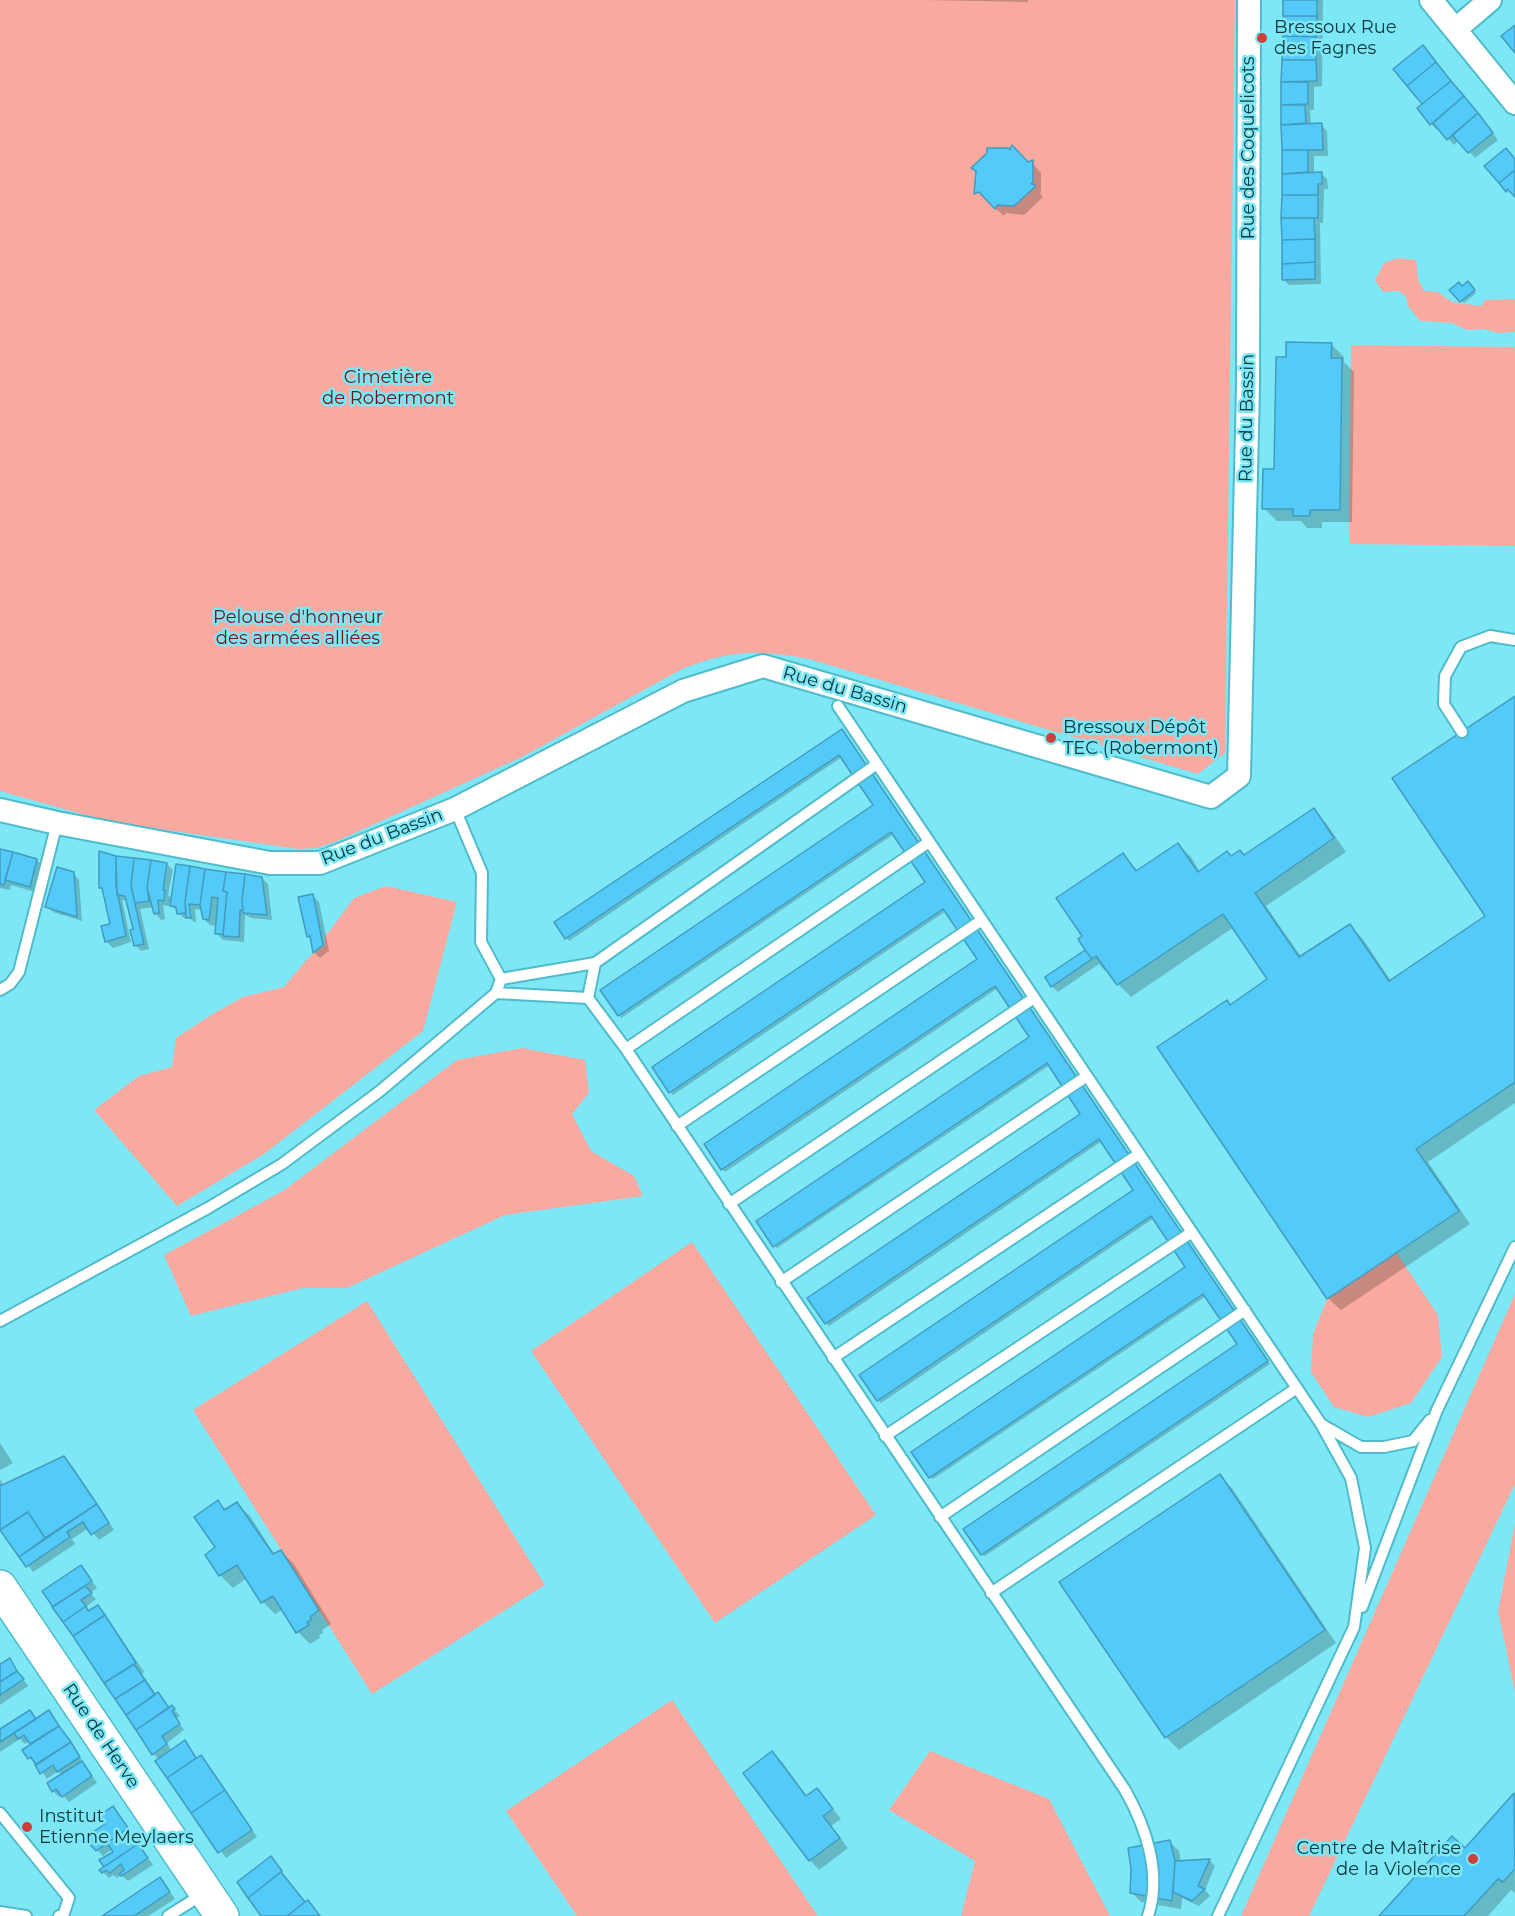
<!DOCTYPE html>
<html>
<head>
<meta charset="utf-8">
<style>
  body { margin:0 }
  canvas { display:block; background:#7de7f5 }
</style>
</head>
<body>
<canvas width="1515" height="1916"></canvas>
<script>
const ctx = document.querySelector('canvas').getContext('2d');
ctx.lineJoin = 'round';
function fill(path, color) { ctx.fillStyle = color; ctx.fill(path, 'evenodd'); }
function trace(path, color, width, dash) { ctx.strokeStyle = color; ctx.lineWidth = width; ctx.lineCap = dash ? 'butt' : 'round'; ctx.setLineDash(dash || []); ctx.stroke(path); }
function label(font, color, halo, rows, align = 'center') {
  ctx.font = font + ' Montserrat,sans-serif'; ctx.lineWidth = 5; ctx.setLineDash([]); ctx.textBaseline = 'middle'; ctx.strokeStyle = halo; ctx.fillStyle = color; for (const [text, x, y, turn = 0] of rows) {
    ctx.save(); ctx.translate(x, y); ctx.rotate((+turn || 0) * Math.PI / 180); ctx.textAlign = isNaN(turn) ? turn : align; if (halo) ctx.strokeText(text, 0, 0); ctx.fillText(text, 0, 0); ctx.restore();
  }
}
fill(new Path2D(`
  M 0,0 L 1235,0 L 1225,753 L 1198,774 L 809,659 C 759,649 731,650 684,668 L 522,757 L 335,842 L 317,848 L 298,849 L 132,825 L 89,816 L 0,791 Z
  M 1398,258 L 1416,260 L 1418,279 L 1424,291 L 1438,292 L 1452,302 L 1481,306 L 1485,300 L 1515,299 L 1515,332 L 1498,333 L 1484,329 L 1467,330 L 1452,323 L 1420,321 L 1408,306 L 1406,297 L 1399,291 L 1383,292 L 1375,280 L 1384,263 Z
  M 1351,345 L 1515,347 L 1515,546 L 1349,544 Z
  M 386,886 L 457,902 L 423,1031 L 264,1154 L 177,1206 L 94,1110 L 139,1076 L 172,1067 L 176,1038 L 211,1015 L 243,997 L 284,987 L 308,958 L 325,945 L 325,937 L 354,898 Z
  M 522,1048 L 585,1060 L 589,1093 L 572,1114 L 591,1151 L 634,1176 L 643,1196 L 505,1215 L 347,1288 L 303,1288 L 191,1316 L 164,1255 L 283,1191 L 457,1060 Z
  M 692,1242 L 876,1515 L 715,1623 L 531,1351 Z
  M 1396,1252 L 1438,1315 L 1442,1357 L 1411,1403 L 1368,1417 L 1334,1407 L 1311,1372 L 1313,1334 L 1327,1299 Z
  M 1515,1294 L 1515,1484 L 1309,1916 L 1241,1916 Z
  M 367,1301 L 545,1585 L 372,1694 L 193,1410 Z
  M 1515,1524 L 1515,1692 L 1498,1611 Z
  M 672,1700 L 818,1916 L 577,1916 L 506,1811 Z
  M 930,1751 L 1049,1799 L 1110,1916 L 961,1916 L 975,1861 L 889,1810 Z`), '#f9aaa0');
fill(new Path2D(`
  M 923,0 L 1028,0 L 1028,2 Z
  M 1284,0 L 1323,0 L 1322,86 L 1314,87 L 1314,110 L 1310,110 L 1311,125 L 1321,125 L 1327,131 L 1328,156 L 1314,156 L 1314,173 L 1321,173 L 1327,179 L 1328,189 L 1324,189 L 1323,223 L 1320,223 L 1321,284 L 1289,285 L 1283,279 L 1282,105 Z
  M 1429,53 L 1498,140 L 1475,158 L 1459,140 L 1454,145 L 1439,128 L 1437,130 L 1431,124 L 1424,104 L 1395,69 Z
  M 1028,163 L 1032,163 L 1041,173 L 1041,192 L 1040,194 L 1043,197 L 1024,215 L 1006,213 L 1004,216 L 976,191 Z
  M 1468,283 L 1476,293 L 1464,303 L 1451,290 L 1462,288 Z
  M 1331,344 L 1344,357 L 1344,362 L 1354,372 L 1352,522 L 1322,522 L 1322,528 L 1307,528 L 1301,521 L 1277,521 L 1264,508 L 1276,471 L 1287,359 Z
  M 1515,697 L 1515,1103 L 1428,1162 L 1470,1224 L 1341,1310 L 1328,1298 L 1231,1006 L 1269,979 L 1234,927 L 1131,997 L 1118,984 L 1107,969 L 1105,971 L 1099,964 L 1058,992 L 1052,986 L 1089,956 L 1085,937 L 1123,855 L 1138,871 L 1178,845 L 1191,857 L 1200,872 L 1231,858 L 1245,856 L 1313,810 L 1326,823 L 1346,852 L 1266,906 L 1302,958 L 1350,926 L 1363,939 L 1391,981 L 1487,916 Z
  M 841,731 L 1270,1364 L 985,1556 L 982,1554 L 1239,1344 L 1206,1296 L 933,1479 L 930,1477 L 1187,1268 L 1154,1218 L 881,1403 L 878,1400 L 1135,1191 L 1102,1141 L 829,1326 L 826,1323 L 1082,1114 L 1050,1065 L 777,1248 L 774,1246 L 1031,1037 L 998,988 L 725,1172 L 722,1169 L 706,1144 L 979,960 L 946,911 L 673,1095 L 670,1092 L 654,1067 L 927,883 L 894,834 L 621,1018 L 619,1015 L 875,806 L 842,757 L 569,941 L 556,923 Z
  M 0,851 L 37,860 L 43,866 L 35,892 L 11,885 L 10,890 L 0,888 Z
  M 116,858 L 167,864 L 173,870 L 168,895 L 172,899 L 262,878 L 268,884 L 272,920 L 251,918 L 245,915 L 244,942 L 223,940 L 217,934 L 217,926 L 210,925 L 204,919 L 202,910 L 195,909 L 196,923 L 190,919 L 185,919 L 170,904 L 169,906 L 163,905 L 165,919 L 161,920 L 155,913 L 153,907 L 140,909 L 149,949 L 141,951 L 135,945 L 135,930 L 128,901 L 122,900 L 131,942 L 113,948 L 107,942 L 102,927 L 112,925 L 104,891 L 100,888 Z
  M 73,873 L 79,880 L 82,921 L 53,912 L 47,906 Z
  M 313,896 L 319,902 L 329,951 L 320,958 L 314,952 L 312,940 L 309,936 Z
  M 0,1443 L 13,1463 L 0,1470 Z
  M 63,1458 L 73,1467 L 114,1530 L 99,1540 L 89,1528 L 72,1539 L 75,1544 L 33,1572 L 0,1527 L 0,1479 L 4,1486 Z
  M 1220,1476 L 1232,1488 L 1336,1643 L 1179,1750 L 1166,1737 Z
  M 218,1502 L 226,1510 L 237,1504 L 250,1516 L 275,1555 L 281,1551 L 294,1564 L 331,1624 L 322,1630 L 323,1633 L 319,1635 L 320,1638 L 310,1644 L 298,1632 L 284,1609 L 275,1614 L 263,1602 L 247,1578 L 233,1588 L 220,1575 L 217,1547 Z
  M 81,1567 L 97,1588 L 90,1593 L 96,1599 L 86,1607 L 90,1612 L 98,1607 L 104,1613 L 144,1672 L 142,1674 L 157,1696 L 158,1694 L 170,1709 L 172,1707 L 180,1716 L 176,1718 L 184,1730 L 167,1743 L 172,1751 L 184,1742 L 197,1759 L 200,1757 L 206,1763 L 257,1837 L 226,1858 L 157,1762 L 160,1760 L 153,1754 L 44,1592 Z
  M 10,1660 L 28,1686 L 0,1705 L 0,1666 Z
  M 49,1712 L 54,1718 L 97,1783 L 69,1802 L 62,1795 L 59,1797 L 53,1791 L 62,1775 L 58,1771 L 47,1779 L 36,1763 L 29,1758 L 32,1745 L 30,1741 L 25,1744 L 20,1739 L 0,1752 L 0,1731 L 37,1720 Z
  M 772,1753 L 782,1762 L 807,1797 L 817,1790 L 841,1819 L 831,1826 L 848,1848 L 819,1870 L 810,1860 Z
  M 1514,1795 L 1515,1893 L 1511,1890 L 1488,1916 L 1381,1916 L 1465,1850 Z
  M 118,1814 L 153,1865 L 128,1881 L 121,1875 L 117,1878 L 113,1875 L 109,1878 L 103,1872 L 115,1853 L 112,1849 L 103,1856 L 87,1838 Z
  M 1169,1841 L 1179,1851 L 1181,1862 L 1210,1861 L 1215,1866 L 1205,1890 L 1210,1896 L 1199,1906 L 1182,1898 L 1181,1909 L 1141,1902 L 1132,1893 Z
  M 271,1858 L 306,1903 L 308,1902 L 320,1916 L 263,1916 L 239,1883 Z
  M 165,1885 L 175,1899 L 148,1916 L 104,1916 Z`), '#0003');
const building = new Path2D(`
  M 1283,0 L 1317,0 L 1317,16 L 1283,16 Z
  M 1283,16 L 1317,16 L 1316,37 L 1283,36 Z
  M 1515,25 L 1515,53 L 1501,36 Z
  M 1283,36 L 1316,37 L 1316,60 L 1282,60 Z
  M 1423,45 L 1436,62 L 1407,86 L 1393,69 Z
  M 1282,60 L 1316,60 L 1317,81 L 1281,82 Z
  M 1436,62 L 1451,81 L 1422,104 L 1407,86 Z
  M 1451,81 L 1464,96 L 1430,125 L 1417,108 Z
  M 1281,82 L 1308,82 L 1308,104 L 1281,105 Z
  M 1464,96 L 1478,113 L 1447,140 L 1433,123 Z
  M 1281,105 L 1305,105 L 1306,123 L 1281,125 Z
  M 1478,113 L 1493,133 L 1468,153 L 1452,135 Z
  M 1322,123 L 1323,150 L 1282,150 L 1281,125 Z
  M 1012,145 L 1028,162 L 1033,160 L 1033,182 L 1031,184 L 1035,185 L 1035,187 L 1014,206 L 997,205 L 995,209 L 979,192 L 974,194 L 976,171 L 971,168 L 987,153 L 987,148 L 1009,148 L 1010,150 Z
  M 1506,148 L 1515,159 L 1515,170 L 1499,183 L 1484,166 Z
  M 1282,150 L 1308,150 L 1308,172 L 1282,174 Z
  M 1515,170 L 1515,197 L 1507,189 L 1506,192 L 1499,183 Z
  M 1322,172 L 1322,184 L 1318,184 L 1318,195 L 1282,195 L 1282,174 Z
  M 1282,195 L 1318,195 L 1318,218 L 1281,218 Z
  M 1281,218 L 1314,218 L 1315,239 L 1282,240 Z
  M 1315,239 L 1315,262 L 1282,264 L 1282,240 Z
  M 1315,262 L 1315,279 L 1282,280 L 1282,264 Z
  M 1468,281 L 1475,290 L 1460,302 L 1449,290 L 1459,282 L 1462,286 Z
  M 1286,342 L 1332,343 L 1331,358 L 1342,358 L 1340,510 L 1310,510 L 1310,516 L 1293,516 L 1293,509 L 1262,509 L 1263,469 L 1274,469 L 1276,357 L 1286,357 Z
  M 1515,696 L 1515,1082 L 1416,1149 L 1459,1211 L 1327,1299 L 1157,1047 L 1227,1000 L 1230,1005 L 1267,979 L 1223,914 L 1117,985 L 1096,956 L 1092,959 L 1085,950 L 1078,939 L 1082,936 L 1056,898 L 1123,853 L 1136,871 L 1178,843 L 1198,872 L 1227,851 L 1231,856 L 1240,850 L 1244,855 L 1314,808 L 1334,838 L 1255,893 L 1299,957 L 1350,924 L 1389,981 L 1485,916 L 1392,778 Z
  M 842,729 L 1268,1361 L 981,1555 L 963,1529 L 1237,1344 L 1203,1294 L 929,1478 L 911,1452 L 1185,1267 L 1151,1216 L 877,1401 L 859,1375 L 1133,1190 L 1099,1139 L 825,1324 L 807,1298 L 1080,1114 L 1047,1063 L 773,1247 L 756,1221 L 1029,1037 L 995,986 L 721,1170 L 704,1144 L 977,959 L 943,909 L 669,1093 L 652,1067 L 925,882 L 891,832 L 618,1016 L 600,990 L 873,805 L 839,755 L 565,939 L 554,922 Z
  M 0,849 L 13,852 L 4,885 L 0,884 Z
  M 99,851 L 116,856 L 116,885 L 126,936 L 105,942 L 101,926 L 110,924 L 102,888 L 99,888 Z
  M 13,852 L 37,859 L 30,887 L 5,880 Z
  M 116,856 L 134,858 L 131,886 L 144,944 L 134,946 L 130,930 L 133,929 L 125,896 L 117,895 Z
  M 134,858 L 151,860 L 147,888 L 149,901 L 135,903 L 131,886 Z
  M 151,860 L 167,863 L 163,890 L 165,890 L 164,901 L 158,900 L 159,913 L 154,914 L 147,888 Z
  M 176,864 L 190,866 L 185,902 L 186,913 L 177,914 L 176,907 L 170,906 Z
  M 190,866 L 205,869 L 200,905 L 189,904 L 191,918 L 186,917 L 185,902 Z
  M 57,867 L 74,872 L 77,917 L 45,907 Z
  M 205,869 L 226,872 L 223,891 L 227,892 L 223,934 L 215,934 L 218,898 L 212,897 L 209,920 L 203,919 L 200,905 Z
  M 226,872 L 245,874 L 242,901 L 243,910 L 240,910 L 239,937 L 223,936 L 227,892 L 223,891 Z
  M 245,874 L 262,877 L 267,915 L 243,913 L 242,901 Z
  M 313,894 L 323,945 L 313,953 L 310,936 L 307,937 L 298,897 Z
  M 1085,950 L 1092,959 L 1051,987 L 1045,977 Z
  M 64,1456 L 97,1504 L 45,1538 L 28,1512 L 0,1530 L 0,1486 Z
  M 1220,1474 L 1325,1630 L 1165,1738 L 1059,1582 Z
  M 218,1500 L 224,1510 L 237,1502 L 273,1554 L 281,1550 L 319,1610 L 310,1617 L 312,1620 L 307,1622 L 309,1625 L 296,1633 L 273,1596 L 261,1603 L 237,1565 L 219,1576 L 205,1555 L 215,1547 L 194,1517 Z
  M 97,1504 L 109,1523 L 91,1535 L 83,1522 L 67,1532 L 70,1537 L 26,1567 L 19,1557 Z
  M 28,1512 L 45,1538 L 19,1557 L 0,1530 Z
  M 81,1565 L 92,1581 L 53,1607 L 42,1591 Z
  M 85,1586 L 92,1593 L 81,1600 L 86,1606 L 63,1622 L 52,1607 Z
  M 98,1605 L 105,1615 L 73,1636 L 63,1622 L 86,1606 L 88,1611 Z
  M 105,1615 L 136,1663 L 104,1683 L 73,1636 Z
  M 10,1658 L 17,1671 L 0,1682 L 0,1664 Z
  M 134,1664 L 145,1680 L 115,1699 L 104,1683 Z
  M 17,1671 L 24,1679 L 0,1695 L 0,1682 Z
  M 145,1680 L 155,1695 L 126,1715 L 115,1699 Z
  M 158,1692 L 169,1708 L 136,1730 L 126,1715 Z
  M 172,1705 L 175,1709 L 172,1711 L 180,1724 L 162,1736 L 167,1744 L 152,1755 L 136,1730 Z
  M 30,1710 L 36,1719 L 0,1742 L 0,1729 Z
  M 49,1710 L 59,1726 L 30,1744 L 24,1735 L 18,1739 L 14,1733 Z
  M 59,1726 L 71,1742 L 36,1765 L 31,1757 L 28,1759 L 22,1750 Z
  M 185,1740 L 196,1758 L 167,1778 L 155,1761 Z
  M 71,1742 L 80,1757 L 57,1772 L 53,1765 L 40,1774 L 35,1765 Z
  M 772,1751 L 806,1796 L 817,1788 L 833,1809 L 823,1816 L 840,1838 L 809,1861 L 743,1773 Z
  M 201,1755 L 225,1790 L 191,1813 L 167,1778 Z
  M 82,1761 L 92,1776 L 62,1797 L 56,1789 L 52,1792 L 47,1783 Z
  M 225,1790 L 252,1830 L 218,1853 L 191,1813 Z
  M 1514,1793 L 1515,1869 L 1503,1882 L 1498,1879 L 1464,1916 L 1379,1916 L 1452,1836 L 1465,1848 Z
  M 113,1806 L 128,1828 L 96,1851 L 84,1838 L 105,1824 L 100,1815 Z
  M 128,1828 L 138,1844 L 104,1867 L 99,1860 L 113,1852 L 107,1843 Z
  M 1170,1840 L 1175,1861 L 1172,1901 L 1130,1893 L 1131,1869 L 1128,1848 Z
  M 138,1844 L 148,1858 L 126,1873 L 121,1876 L 119,1874 L 124,1870 L 121,1864 L 110,1873 L 106,1870 L 102,1873 L 99,1870 Z
  M 271,1856 L 282,1871 L 248,1898 L 237,1882 Z
  M 1210,1859 L 1198,1886 L 1205,1889 L 1192,1901 L 1173,1892 L 1175,1861 Z
  M 281,1872 L 305,1902 L 287,1916 L 261,1916 L 248,1898 Z
  M 160,1877 L 170,1892 L 134,1916 L 102,1916 Z
  M 308,1900 L 320,1916 L 287,1916 L 305,1902 Z`);
fill(building, '#54caf8');
trace(building, '#419cbf', 1.5);
const lane = new Path2D(`
  M 838,706 L 1321,1424 L 1351,1478 L 1365,1548 L 1354,1627 L 1218,1916
  M 1462,732 L 1444,704 L 1445,676 L 1461,647 L 1490,636 L 1515,640
  M 595,963 L 588,998 L 626,1049 L 1125,1790 C 1146,1827 1162,1874 1148,1916
  M 501,979 L 595,963 L 877,764
  M 0,990 L 10,984 L 19,972 L 57,823
  M 496,993 L 588,998
  M 626,1049 L 929,842
  M 677,1126 L 982,920
  M 729,1204 L 1034,998
  M 781,1282 L 1087,1076
  M 0,1321 L 208,1208 L 282,1164 L 380,1091 L 496,993 L 501,979 L 481,942 L 482,873 L 455,809
  M 833,1358 L 1139,1154
  M 1321,1424 L 1361,1447 L 1384,1447 L 1413,1441 L 1430,1420
  M 885,1436 L 1192,1232
  M 940,1517 L 1245,1310
  M 991,1593 L 1297,1388
  M 1362,1607 L 1437,1410 L 1515,1247
  M 0,1813 L 69,1898 L 63,1916 L 59,1916
  M 0,1912 L 26,1916
  M 168,1916 L 203,1894`);
const street = new Path2D(`
  M 1431,0 L 1515,103
  M 1456,29 L 1490,0
  M 0,810 L 57,823 L 270,863 L 320,863 L 455,809 L 683,691 L 763,666 L 1211,797 L 1239,776 L 1248,387 L 1249,0`);
const primary = new Path2D(`
  M 0,1587 L 222,1916`);
trace(lane, '#50bccb', 14);
trace(street, '#50bccb', 26);
trace(primary, '#50bccb', 36);
trace(lane, '#fff', 10);
trace(street, '#fff', 22);
trace(primary, '#fff', 33);
for (const [x, y, r, color] of [
  [1262,38,6,"#cd3f38"],
  [1051,738,6,"#cd3f38"],
  [27,1827,6,"#cd3f38"],
  [1473,1859,6,"#cd3f38"]
]) { const dot = new Path2D(); dot.arc(x, y, r, 0, 2 * Math.PI); ctx.fillStyle = color; ctx.fill(dot); trace(dot, '#7de7f5', 2); }
label('18px', '#06383e', '#7de7f5', [
  ["Bressoux Rue",1274,28],
  ["des Fagnes",1274,49],
  ["Bressoux Dépôt",1063,728],
  ["TEC (Robermont)",1063,749],
  ["Institut",39,1817],
  ["Etienne Meylaers",39,1838],
  ["Centre de Maîtrise",1461,1849,"right"],
  ["de la Violence",1461,1870,"right"]
], 'left');
label('18px', '#06383e', '#7de7f5', [
  ["Rue des Coquelicots",1249,148,-90],
  ["Rue du Bassin",1247,418,-89],
  ["Rue du Bassin",845,690,16],
  ["Rue du Bassin",382,837,-21],
  ["Rue de Herve",101,1736,56]
]);
label('18px', '#6f1714', '#7de7f5', [
  ["Cimetière",388,378],
  ["de Robermont",388,399],
  ["Pelouse d'honneur",298,618],
  ["des armées alliées",298,639]
]);
</script>
</body>
</html>
